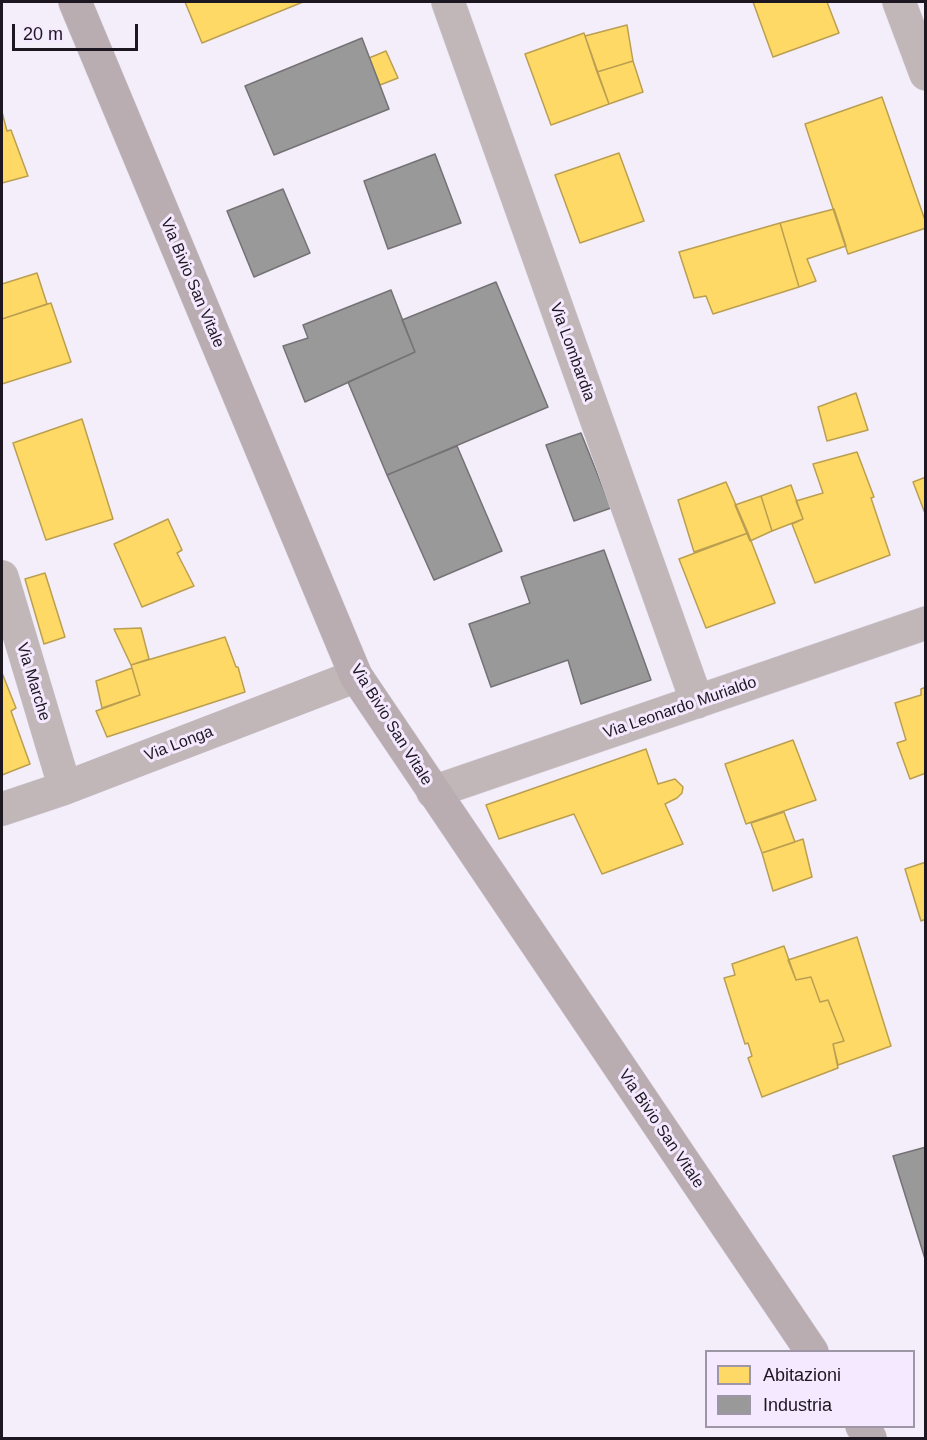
<!DOCTYPE html>
<html>
<head>
<meta charset="utf-8">
<style>
  body { margin:0 }
  #map { position:relative; width:927px; height:1440px; overflow:hidden; background:#f4eefa; font-family:Arial,sans-serif }
  canvas { display:block }
  .frame { position:absolute; inset:0; border:3px solid #1c1720; pointer-events:none }
  .legend { position:absolute; left:705px; top:1350px; width:210px; height:78px; box-sizing:border-box; background:#f5e9ff; border:2px solid #9e95a6; margin:0; padding:8px 10px; list-style:none; font-size:18px; color:#1c1720 }
  .legend li { display:flex; align-items:center; gap:12px; height:30px }
  .legend b { width:30px; border:2px solid #9e95a6 }
  .scale { position:absolute; left:12px; top:24px; width:126px; height:27px; box-sizing:border-box; border:3px solid #1c1720; border-top:0; padding-left:8px; font-size:18px; line-height:21px; white-space:nowrap; color:#1c1720; -webkit-text-stroke:4px #f5e9ff; paint-order:stroke }
</style>
</head>
<body>
<div id="map">
<canvas width="927" height="1440"></canvas>
<div class="frame"></div>
<ul class="legend">
<li><b style="height:16px;background:#ffd966"></b>Abitazioni</li>
<li><b style="height:16px;background:#999"></b>Industria</li>
</ul>
<div class="scale">20 m</div>
</div>
<script>
const ctx = document.querySelector('canvas').getContext('2d');
ctx.lineJoin = 'round';
function fill(path, color) { ctx.fillStyle = color; ctx.fill(path, 'evenodd'); }
function trace(path, color, width, dash) { ctx.strokeStyle = color; ctx.lineWidth = width; ctx.lineCap = dash ? 'butt' : 'round'; ctx.setLineDash(dash || []); ctx.stroke(path); }
function label(font, color, halo, rows, align = 'center') {
  ctx.font = font + ' Arial,sans-serif'; ctx.lineWidth = 6; ctx.setLineDash([]); ctx.textBaseline = 'middle'; ctx.strokeStyle = halo; ctx.fillStyle = color; for (const [text, x, y, turn = 0] of rows) {
    ctx.save(); ctx.translate(x, y); ctx.rotate((+turn || 0) * Math.PI / 180); ctx.textAlign = isNaN(turn) ? turn : align; if (halo) ctx.strokeText(text, 0, 0); ctx.fillText(text, 0, 0); ctx.restore();
  }
}
const homes = new Path2D(`
  M 185,2 L 303,2 L 202,43 Z
  M 753,2 L 827,2 L 839,33 L 773,57 Z
  M 627,25 L 633,61 L 597,72 L 585,36 Z
  M 584,33 L 609,104 L 551,125 L 525,54 Z
  M 386,51 L 398,78 L 380,85 L 369,58 Z
  M 633,61 L 643,92 L 609,104 L 597,72 Z
  M 882,97 L 926,223 L 926,228 L 848,254 L 805,124 Z
  M 2,112 L 7,131 L 11,130 L 28,176 L 2,183 Z
  M 619,153 L 644,221 L 580,243 L 555,175 Z
  M 834,209 L 846,246 L 807,259 L 816,281 L 799,287 L 780,223 Z
  M 780,223 L 799,287 L 713,314 L 706,296 L 694,298 L 679,252 Z
  M 37,273 L 47,304 L 2,319 L 2,284 Z
  M 51,303 L 71,362 L 2,384 L 2,319 Z
  M 856,393 L 868,430 L 827,441 L 818,407 Z
  M 82,419 L 113,519 L 46,540 L 13,443 Z
  M 857,452 L 874,497 L 871,498 L 890,555 L 815,583 L 792,524 L 803,519 L 796,501 L 823,493 L 813,464 Z
  M 926,477 L 926,516 L 913,482 Z
  M 726,482 L 748,533 L 694,552 L 678,500 Z
  M 791,485 L 803,519 L 772,531 L 761,496 Z
  M 761,496 L 772,531 L 750,541 L 735,505 Z
  M 168,519 L 182,550 L 177,553 L 194,586 L 142,607 L 114,544 Z
  M 748,533 L 775,603 L 706,628 L 679,559 Z
  M 45,573 L 65,637 L 44,644 L 25,579 Z
  M 141,628 L 149,659 L 131,665 L 114,629 Z
  M 225,637 L 236,667 L 238,667 L 245,692 L 107,737 L 96,711 L 140,695 L 131,665 Z
  M 132,668 L 140,695 L 102,708 L 96,681 Z
  M 2,673 L 16,708 L 11,711 L 30,764 L 2,775 Z
  M 926,687 L 926,773 L 910,779 L 897,743 L 906,740 L 895,703 L 921,695 L 921,689 Z
  M 793,740 L 816,800 L 746,824 L 725,764 Z
  M 646,749 L 658,784 L 675,779 L 683,787 L 682,793 L 677,798 L 665,804 L 683,844 L 602,874 L 574,814 L 499,839 L 486,805 Z
  M 784,812 L 795,842 L 762,853 L 751,823 Z
  M 803,839 L 812,877 L 773,891 L 762,853 Z
  M 926,862 L 926,919 L 921,921 L 905,869 Z
  M 857,937 L 891,1046 L 838,1065 L 833,1044 L 844,1041 L 828,1000 L 820,1002 L 811,977 L 796,980 L 788,960 Z
  M 784,946 L 796,980 L 811,977 L 820,1002 L 828,1000 L 844,1041 L 833,1044 L 838,1068 L 762,1097 L 748,1058 L 752,1056 L 748,1043 L 745,1044 L 724,978 L 735,975 L 732,964 Z`);
fill(homes, '#ffd966');
trace(homes, '#bb9f51', 1.5);
const industry = new Path2D(`
  M 362,38 L 389,109 L 274,155 L 245,86 Z
  M 435,154 L 461,223 L 388,249 L 364,181 Z
  M 283,189 L 310,253 L 254,277 L 227,211 Z
  M 496,282 L 548,407 L 387,475 L 348,382 L 415,352 L 402,320 Z
  M 391,290 L 415,352 L 305,402 L 283,346 L 308,338 L 303,325 Z
  M 581,433 L 611,508 L 574,521 L 546,445 Z
  M 457,446 L 502,551 L 434,580 L 387,475 Z
  M 604,550 L 651,680 L 581,704 L 568,660 L 491,687 L 469,624 L 530,603 L 521,577 Z
  M 926,1147 L 926,1262 L 893,1156 Z`);
fill(industry, '#999');
trace(industry, '#747275', 1.5);
const minor = new Path2D(`
  M 448,2 L 697,702
  M 899,2 L 926,74
  M 2,577 L 65,788
  M 433,792 L 926,623
  M 2,809 L 65,788 L 356,676`);
const major = new Path2D(`
  M 75,2 L 356,676 L 812,1352
  M 862,1426 L 870,1438`);
trace(minor, '#d1ccd6', 34);
trace(major, '#d1ccd6', 34);
trace(minor, '#c1b6b8', 33);
trace(major, '#baadb2', 33);
label('16px', '#1c1720', '#f5e9ff', [
  ["Via Bivio San Vitale",192,283,67],
  ["Via Lombardia",572,352,70],
  ["Via Marche",33,682,73],
  ["Via Leonardo Murialdo",680,708,-19],
  ["Via Bivio San Vitale",391,725,58],
  ["Via Longa",179,744,-21],
  ["Via Bivio San Vitale",661,1129,56]
]);
</script>
</body>
</html>
